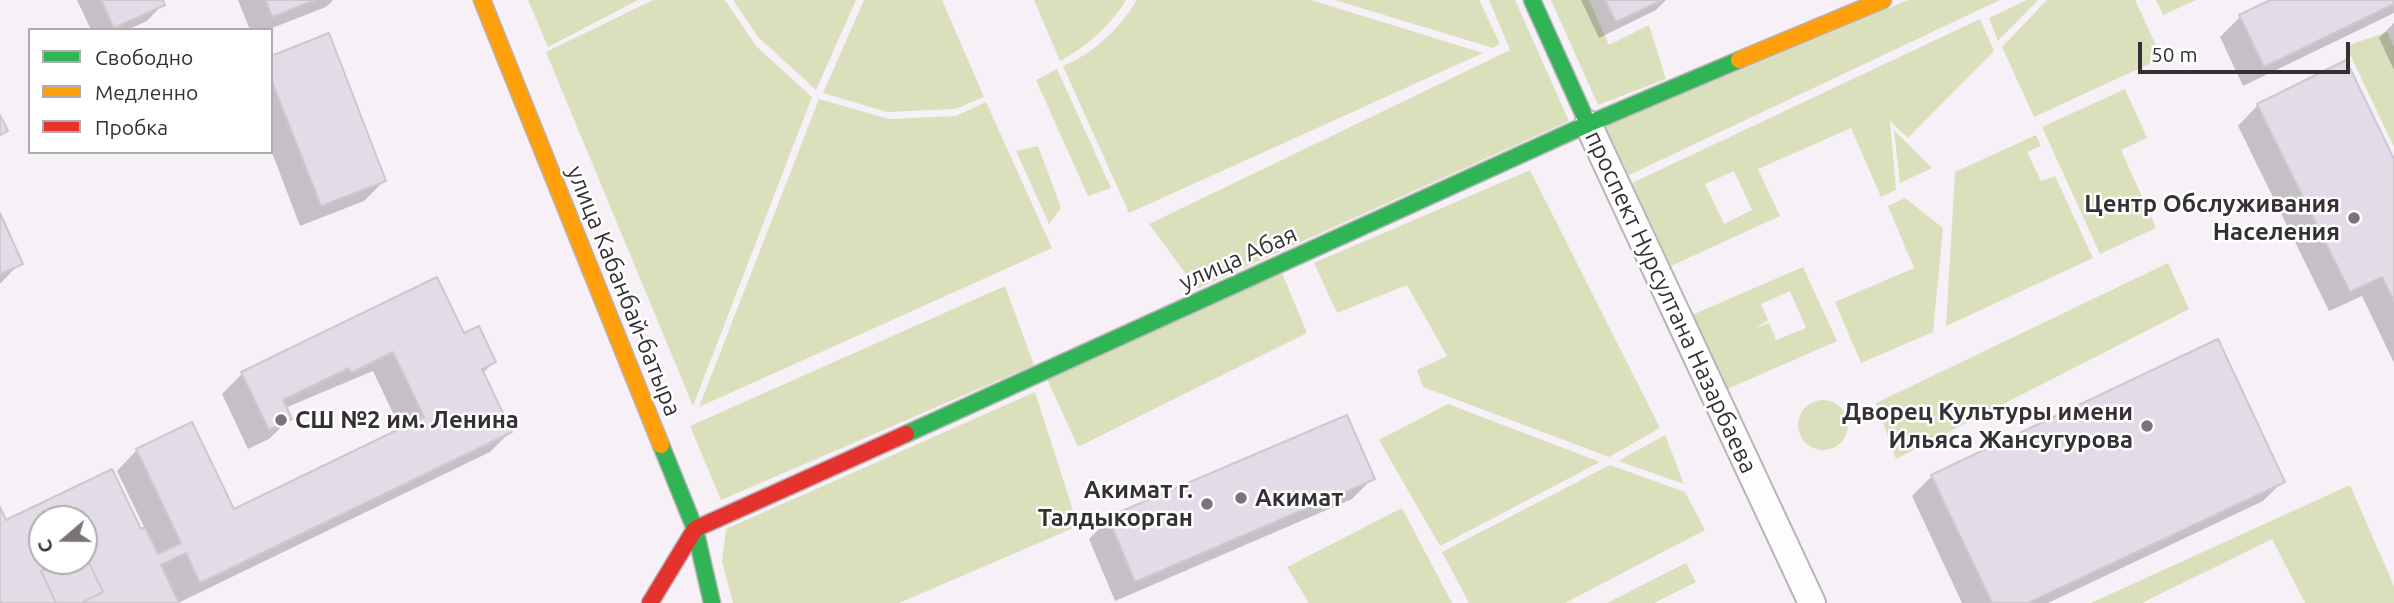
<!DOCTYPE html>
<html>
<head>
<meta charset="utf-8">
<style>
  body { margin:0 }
  #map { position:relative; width:2394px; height:603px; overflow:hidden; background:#f7f1f7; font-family:Ubuntu,sans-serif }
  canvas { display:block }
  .legend { position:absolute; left:28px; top:28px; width:245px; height:126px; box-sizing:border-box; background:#fff; border:2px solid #aeacae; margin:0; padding:9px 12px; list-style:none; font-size:21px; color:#353035 }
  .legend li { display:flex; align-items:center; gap:14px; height:35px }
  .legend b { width:35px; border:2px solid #aeacae }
  .north { position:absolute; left:28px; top:505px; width:70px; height:70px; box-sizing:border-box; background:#fff; border:2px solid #aeacae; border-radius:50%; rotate:250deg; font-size:19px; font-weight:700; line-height:28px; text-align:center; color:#353035 }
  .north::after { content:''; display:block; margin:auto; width:24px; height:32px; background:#797479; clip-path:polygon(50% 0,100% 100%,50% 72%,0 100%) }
  .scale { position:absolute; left:2138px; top:42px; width:212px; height:32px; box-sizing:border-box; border:4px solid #353035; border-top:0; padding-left:9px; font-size:21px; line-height:24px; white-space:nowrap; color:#353035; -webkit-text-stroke:5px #fff; paint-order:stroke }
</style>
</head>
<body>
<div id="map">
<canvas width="2394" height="603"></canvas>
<ul class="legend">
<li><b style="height:9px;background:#30b455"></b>Свободно</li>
<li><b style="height:9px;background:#ff9f0a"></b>Медленно</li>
<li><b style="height:9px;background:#e5322d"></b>Пробка</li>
</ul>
<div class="north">С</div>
<div class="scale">50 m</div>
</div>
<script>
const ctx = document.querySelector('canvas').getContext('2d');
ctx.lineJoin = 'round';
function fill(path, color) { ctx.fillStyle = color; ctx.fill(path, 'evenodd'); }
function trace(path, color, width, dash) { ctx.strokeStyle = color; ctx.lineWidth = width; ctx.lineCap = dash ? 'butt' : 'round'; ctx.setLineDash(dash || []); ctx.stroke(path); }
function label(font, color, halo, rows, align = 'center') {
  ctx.font = font + ' Ubuntu,sans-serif'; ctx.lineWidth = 5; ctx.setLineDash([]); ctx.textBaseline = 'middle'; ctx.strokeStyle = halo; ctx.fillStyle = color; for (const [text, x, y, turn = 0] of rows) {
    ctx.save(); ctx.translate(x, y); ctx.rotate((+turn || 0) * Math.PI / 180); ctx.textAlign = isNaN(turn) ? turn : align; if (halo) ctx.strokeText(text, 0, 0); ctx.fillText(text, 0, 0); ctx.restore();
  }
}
fill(new Path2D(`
  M 528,0 L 638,0 L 548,47 Z
  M 653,0 L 725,0 L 756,46 L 812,97 L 693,406 L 546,52 Z
  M 733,0 L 856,0 L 816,90 L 758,37 Z
  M 864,0 L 942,0 L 984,97 L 955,109 L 887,112 L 823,93 Z
  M 1034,0 L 1126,0 C 1111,25 1086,47 1060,61 Z
  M 1137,0 L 1311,0 L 1483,53 L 1129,213 L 1063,66 C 1093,54 1120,28 1137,0 Z
  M 1335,0 L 1479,0 L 1500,44 L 1493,48 Z
  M 1489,0 L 1515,0 L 1569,121 L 1197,289 L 1149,224 L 1510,50 Z
  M 1551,0 L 1589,0 L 1609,45 L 1649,25 L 1666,79 L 1598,105 Z
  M 1908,0 L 2000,0 L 1629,175 L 1604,127 Z
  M 2027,0 L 2038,0 L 1998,41 L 1989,18 Z
  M 2047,0 L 2135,0 L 2162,58 L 2034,117 L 2002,47 Z
  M 2156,0 L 2196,0 L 2163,15 Z
  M 1980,19 L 1994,51 L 1908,138 L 1890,121 L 1896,190 L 1881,197 L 1851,128 L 1758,169 L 1780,216 L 1671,266 L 1632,183 ZM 1734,171 L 1752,210 L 1724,224 L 1705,184 Z
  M 2387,32 L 2394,47 L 2394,147 L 2346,46 Z
  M 1057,69 L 1111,188 L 1088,196 L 1036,80 Z
  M 2125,89 L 2147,138 L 2121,150 L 2156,228 L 2100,254 L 2042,127 Z
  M 819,99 L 889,119 L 956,116 L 986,102 L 1052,248 L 699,407 Z
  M 1894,130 L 1932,168 L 1900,183 Z
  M 2036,135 L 2041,146 L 2027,152 L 2041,181 L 2055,176 L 2093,258 L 1946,326 L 1955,172 Z
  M 1038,146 L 1061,208 L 1049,224 L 1016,151 Z
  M 1530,170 L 1660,428 L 1609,457 L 1423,387 L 1417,370 L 1447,356 L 1407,285 L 1337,313 L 1314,263 Z
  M 1905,198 L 1943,228 L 1933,332 L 1861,363 L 1835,302 L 1914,268 L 1888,206 Z
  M 2168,263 L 2189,309 L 1896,459 L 1876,403 Z
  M 1803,267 L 1837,341 L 1725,390 L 1692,315 ZM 1790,291 L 1806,328 L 1776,340 L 1769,323 L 1756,328 L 1768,320 L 1761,304 Z
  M 1282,273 L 1307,333 L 1078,447 L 1047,379 Z
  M 1005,286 L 1034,365 L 721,500 L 690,426 Z
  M 1035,392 L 1078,526 L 899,603 L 733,603 L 722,561 L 726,529 Z
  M1798 425a25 25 0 1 1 50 0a25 25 0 1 1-50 0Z
  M 1448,404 L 1600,462 L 1440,546 L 1379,440 Z
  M 1665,435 L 1684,484 L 1618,461 Z
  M 1610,465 L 1685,492 L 1705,530 L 1565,603 L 1469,603 L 1442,552 Z
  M 2350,485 L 2394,586 L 2394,603 L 2305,603 L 2272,539 L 2142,603 L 2091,603 Z
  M 1402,508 L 1452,603 L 1309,603 L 1287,567 Z
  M 1686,563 L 1696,582 L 1654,603 L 1607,603 Z`), '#dadfbc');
fill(new Path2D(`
  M 77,0 L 161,0 L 163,4 L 147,21 L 127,30 L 91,30 Z
  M 238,0 L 333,0 L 326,7 L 267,30 L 250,30 Z
  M 1581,0 L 1666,0 L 1656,10 L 1599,38 Z
  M 2274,0 L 2394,0 L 2394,13 L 2243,86 L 2220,37 L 2240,17 Z
  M 2394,23 L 2394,70 L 2379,38 Z
  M 271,58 L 384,181 L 364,201 L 300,226 L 271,150 Z
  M 2258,105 L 2394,164 L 2394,363 L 2362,296 L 2329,311 L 2238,126 Z
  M 0,217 L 20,263 L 0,284 Z
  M 463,335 L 494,362 L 482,374 L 510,432 L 490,452 L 178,603 L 0,603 L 0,511 L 6,522 L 112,471 L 141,532 L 145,529 L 117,471 L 137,450 L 233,511 L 401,430 L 373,371 L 285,408 L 290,419 L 269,439 L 248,449 L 222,394 L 242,374 ZM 42,519 L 84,519 L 84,561 L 42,561 Z
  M 1932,476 L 2283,481 L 2263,501 L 2048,603 L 1962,603 L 1912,496 Z
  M 1373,478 L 1352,499 L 1115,601 L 1089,539 L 1109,519 Z`), '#0003');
const building = new Path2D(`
  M 101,0 L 163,0 L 165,5 L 114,28 Z
  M 266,0 L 315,0 L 272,17 Z
  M 1605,0 L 1662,0 L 1616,22 Z
  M 2270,0 L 2394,0 L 2394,4 L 2264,67 L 2239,15 Z
  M 329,33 L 386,181 L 321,206 L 271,79 L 271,56 Z
  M 2346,60 L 2394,159 L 2394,301 L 2382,277 L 2350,292 L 2257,104 Z
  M 0,115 L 8,131 L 0,135 Z
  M 0,213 L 23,264 L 0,274 Z
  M 437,277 L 464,333 L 479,326 L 496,362 L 482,369 L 512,432 L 200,583 L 186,553 L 161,565 L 179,603 L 81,603 L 103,592 L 84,552 L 84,519 L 42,519 L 42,561 L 62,561 L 41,571 L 56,603 L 0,603 L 0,507 L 6,520 L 112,469 L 141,529 L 145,527 L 158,554 L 181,543 L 136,449 L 192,422 L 234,509 L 424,417 L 393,352 L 351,373 L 349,368 L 283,400 L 292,419 L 269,430 L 241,372 Z
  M 2218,339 L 2285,482 L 2028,603 L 1992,603 L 1931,475 Z
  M 1347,415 L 1375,479 L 1135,582 L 1108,517 Z
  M 84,552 L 103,592 L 81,603 L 56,603 L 41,571 L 62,561 L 84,561 Z`);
fill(building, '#e4dbe8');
trace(building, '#cdc8ce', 2);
const street = new Path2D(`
  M 1588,124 L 1812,603`);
const fast = new Path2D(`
  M 1532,0 L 1588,124
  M 906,434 L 1588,124 L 1739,60
  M 661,445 L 695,529 L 712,603`);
const slow = new Path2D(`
  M 482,0 L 661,445
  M 1739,60 L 1883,0`);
const jam = new Path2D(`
  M 650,603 L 695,529 L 906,434`);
trace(street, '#b7b3b7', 30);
trace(fast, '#b7b3b7', 19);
trace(slow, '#b7b3b7', 19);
trace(jam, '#b7b3b7', 19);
trace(street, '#fefdfe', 26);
trace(fast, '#30b455', 16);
trace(slow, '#ff9f0a', 16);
trace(jam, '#e5322d', 16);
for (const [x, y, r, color] of [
  [2354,218,7,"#797479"],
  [281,420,7,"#797479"],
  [2147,426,7,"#797479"],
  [1241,498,7,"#797479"],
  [1207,504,7,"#797479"]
]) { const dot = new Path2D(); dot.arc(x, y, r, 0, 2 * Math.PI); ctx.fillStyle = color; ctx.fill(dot); trace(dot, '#fff', 2.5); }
label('bold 24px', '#353035', '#fff', [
  ["Центр Обслуживания",2340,204],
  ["Населения",2340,232],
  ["Дворец Культуры имени",2133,412],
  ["Ильяса Жансугурова",2133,440],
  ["СШ №2 им. Ленина",295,420,"left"],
  ["Акимат г.",1193,490],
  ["Талдыкорган",1193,518],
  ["Акимат",1255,498,"left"]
], 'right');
label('24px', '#353035', '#fff', [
  ["улица Абая",1238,258,-24],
  ["улица Кабанбай-батыра",624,291,68],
  ["проспект Нурсултана Назарбаева",1671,302,65]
]);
</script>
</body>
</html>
